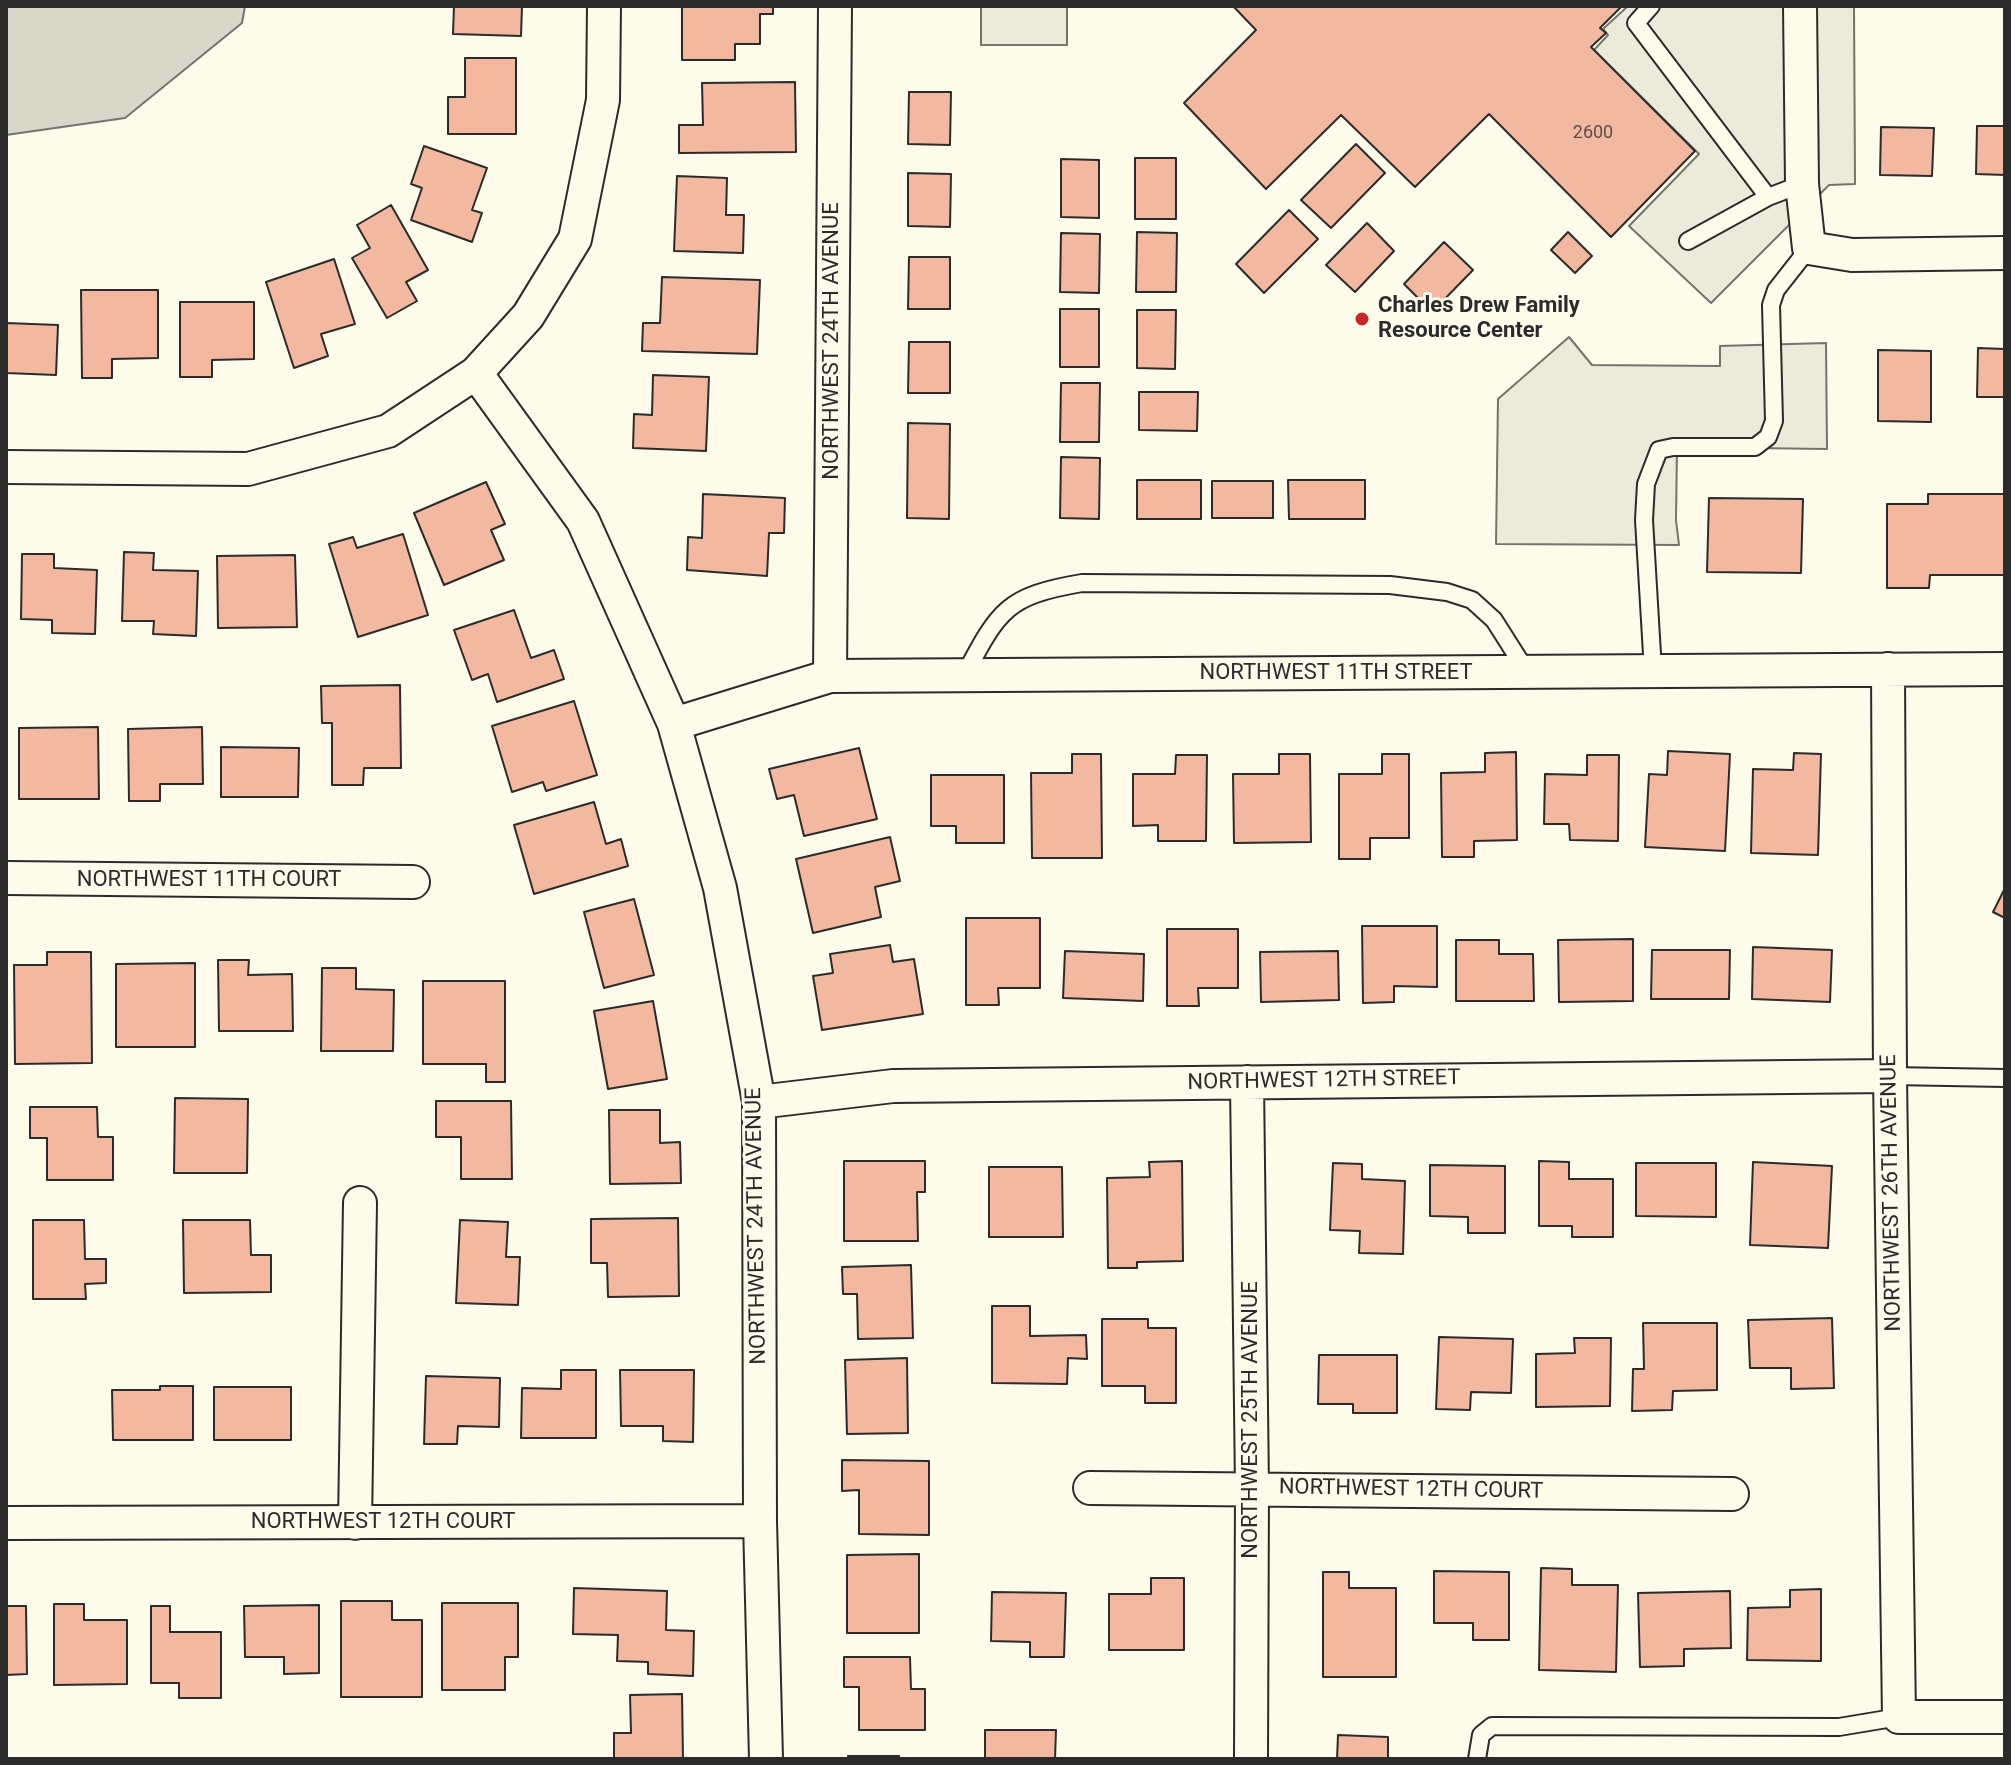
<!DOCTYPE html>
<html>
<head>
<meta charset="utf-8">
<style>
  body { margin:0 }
  #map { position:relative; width:2011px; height:1765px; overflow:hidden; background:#fdfbea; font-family:Roboto,sans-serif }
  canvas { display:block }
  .frame { position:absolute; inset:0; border:8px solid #2b2b2b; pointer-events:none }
</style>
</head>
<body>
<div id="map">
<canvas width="2011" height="1765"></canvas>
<div class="frame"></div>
</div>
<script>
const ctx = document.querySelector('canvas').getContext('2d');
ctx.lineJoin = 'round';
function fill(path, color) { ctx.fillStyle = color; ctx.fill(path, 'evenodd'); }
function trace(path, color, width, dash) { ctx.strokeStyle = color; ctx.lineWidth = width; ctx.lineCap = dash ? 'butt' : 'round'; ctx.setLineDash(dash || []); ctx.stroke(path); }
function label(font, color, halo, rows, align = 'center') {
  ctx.font = font + ' Roboto,sans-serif'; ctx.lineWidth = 6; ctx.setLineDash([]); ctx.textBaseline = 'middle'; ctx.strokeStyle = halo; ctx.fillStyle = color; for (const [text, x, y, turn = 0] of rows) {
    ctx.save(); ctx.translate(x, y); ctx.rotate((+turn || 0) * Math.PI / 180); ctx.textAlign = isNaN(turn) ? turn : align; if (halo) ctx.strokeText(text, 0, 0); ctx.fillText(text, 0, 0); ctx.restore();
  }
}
const green = new Path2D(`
  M 981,6 L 1067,6 L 1067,45 L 981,45 Z`);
fill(green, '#ecebdb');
trace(green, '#74746e', 2);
const parking = new Path2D(`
  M 1628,6 L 1854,6 L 1855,184 L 1829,185 L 1711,303 L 1629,226 L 1699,154 L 1594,50 L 1608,35 L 1603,29 Z
  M 1569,337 L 1592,365 L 1720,366 L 1720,346 L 1826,343 L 1827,449 L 1677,447 L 1676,520 L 1679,545 L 1496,544 L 1498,399 Z`);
fill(parking, '#eceadb');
trace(parking, '#74746e', 2);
const water = new Path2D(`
  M 6,6 L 245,6 L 242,23 L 125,118 L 6,135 Z`);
fill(water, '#d8d7c9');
trace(water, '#74746e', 2);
const building = new Path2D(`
  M 454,6 L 522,6 L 521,36 L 453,34 Z
  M 682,6 L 773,6 L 773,14 L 760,14 L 760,44 L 735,44 L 735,60 L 682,60 Z
  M 1233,6 L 1622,6 L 1600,28 L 1606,33 L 1591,47 L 1695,151 L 1611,237 L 1489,114 L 1415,187 L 1341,115 L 1266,189 L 1184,103 L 1256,30 Z
  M 465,58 L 516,58 L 516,134 L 448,134 L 448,97 L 465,97 Z
  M 795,82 L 796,152 L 679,153 L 679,125 L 703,125 L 702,83 Z
  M 909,92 L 951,92 L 950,145 L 908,144 Z
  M 1977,126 L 2005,126 L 2005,175 L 1976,174 Z
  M 1881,127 L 1934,128 L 1932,176 L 1880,175 Z
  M 1356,144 L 1385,173 L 1331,228 L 1301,200 Z
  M 424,146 L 487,168 L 472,210 L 482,213 L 472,242 L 411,220 L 422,188 L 411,184 Z
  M 1135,158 L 1176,158 L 1176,219 L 1135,219 Z
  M 1061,159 L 1099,160 L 1099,218 L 1061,217 Z
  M 908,173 L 951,174 L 950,227 L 908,226 Z
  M 677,176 L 727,178 L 726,215 L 744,215 L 743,253 L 674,251 Z
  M 391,205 L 428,270 L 406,282 L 417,301 L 387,318 L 352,258 L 370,248 L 357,225 Z
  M 1289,210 L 1318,239 L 1264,293 L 1236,264 Z
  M 1367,223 L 1394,251 L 1355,292 L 1326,265 Z
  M 1137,232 L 1177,233 L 1176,292 L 1136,292 Z
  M 1568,232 L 1592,256 L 1575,273 L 1551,250 Z
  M 1061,233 L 1100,234 L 1099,293 L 1060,292 Z
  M 1444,242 L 1473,270 L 1432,312 L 1404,284 Z
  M 909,257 L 950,257 L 950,309 L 908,309 Z
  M 334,259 L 355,324 L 321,334 L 328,356 L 294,368 L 266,282 Z
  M 662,277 L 760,280 L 757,354 L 642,351 L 643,323 L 660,323 Z
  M 81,290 L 158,290 L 158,358 L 112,359 L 112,378 L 82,378 Z
  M 180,302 L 254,302 L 254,359 L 212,360 L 212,377 L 180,377 Z
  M 1060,309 L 1099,309 L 1099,367 L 1060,367 Z
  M 1137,310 L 1176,310 L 1175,369 L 1137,368 Z
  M 6,323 L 58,325 L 56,375 L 6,373 Z
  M 909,342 L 950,342 L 950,393 L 908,393 Z
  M 1978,348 L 2005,349 L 2005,397 L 1977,397 Z
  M 1878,350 L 1931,351 L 1931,422 L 1878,421 Z
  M 653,375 L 709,377 L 706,451 L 633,448 L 634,414 L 652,415 Z
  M 1061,383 L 1100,383 L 1099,442 L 1060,442 Z
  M 1139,392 L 1198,392 L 1197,431 L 1139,430 Z
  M 908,423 L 950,424 L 949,519 L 907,518 Z
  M 1061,457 L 1100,458 L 1099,519 L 1060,518 Z
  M 1137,480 L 1201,480 L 1201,519 L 1137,519 Z
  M 1288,480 L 1365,480 L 1365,519 L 1289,519 Z
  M 1212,481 L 1273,481 L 1273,518 L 1212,518 Z
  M 486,482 L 505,524 L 491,530 L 504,560 L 444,585 L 414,513 Z
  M 703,494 L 785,498 L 784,533 L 769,533 L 767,576 L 687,570 L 688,537 L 702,538 Z
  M 1928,494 L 2005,494 L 2005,575 L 1930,575 L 1929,588 L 1887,588 L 1887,504 L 1928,504 Z
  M 1709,498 L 1803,499 L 1801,573 L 1707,572 Z
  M 403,534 L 428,615 L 358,637 L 329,544 L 353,537 L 357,548 Z
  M 124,552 L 154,553 L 153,570 L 198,571 L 196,636 L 153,634 L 154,621 L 122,621 Z
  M 22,554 L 54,554 L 54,568 L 97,570 L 95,634 L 52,633 L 52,620 L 21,619 Z
  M 295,555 L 297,627 L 218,628 L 217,556 Z
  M 514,610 L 531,658 L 554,650 L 564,679 L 497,702 L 488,674 L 472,680 L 454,630 Z
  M 400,685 L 401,768 L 364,768 L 363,785 L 332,785 L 332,723 L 322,723 L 321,686 Z
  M 574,701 L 597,775 L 546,791 L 543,782 L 512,792 L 492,726 Z
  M 98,727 L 99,799 L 19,799 L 19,728 Z
  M 202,727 L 203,784 L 160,784 L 160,801 L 129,801 L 128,729 Z
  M 221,747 L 299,748 L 298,797 L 221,797 Z
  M 859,748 L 877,819 L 804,836 L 794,795 L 777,799 L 769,769 Z
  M 1668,751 L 1730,754 L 1725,851 L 1645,847 L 1649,774 L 1667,775 Z
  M 1516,752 L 1517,840 L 1474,841 L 1474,857 L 1442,857 L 1441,773 L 1485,772 L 1485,753 Z
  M 1794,753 L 1821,754 L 1818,855 L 1751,853 L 1753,769 L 1793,770 Z
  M 1072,754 L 1101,754 L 1102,858 L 1032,858 L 1031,773 L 1072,773 Z
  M 1279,754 L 1310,754 L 1311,842 L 1234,843 L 1233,774 L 1279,774 Z
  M 1382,754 L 1409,754 L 1409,838 L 1370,838 L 1370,859 L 1339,859 L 1339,774 L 1382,774 Z
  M 1176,755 L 1207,755 L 1206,841 L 1158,841 L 1158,825 L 1133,826 L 1133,774 L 1175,774 Z
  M 1587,755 L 1619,755 L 1618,841 L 1570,840 L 1569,824 L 1544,824 L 1545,774 L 1587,775 Z
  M 931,775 L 1004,775 L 1004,843 L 956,843 L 956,826 L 931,826 Z
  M 594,802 L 606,844 L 621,839 L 628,866 L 534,894 L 514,825 Z
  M 890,837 L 900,881 L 875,887 L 881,917 L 813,933 L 796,859 Z
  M 2005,888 L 2005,918 L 1993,912 Z
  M 634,899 L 654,975 L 604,988 L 584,912 Z
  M 966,918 L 1040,918 L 1040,988 L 998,988 L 999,1005 L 966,1005 Z
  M 1362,926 L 1437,926 L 1437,987 L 1394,986 L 1394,1002 L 1363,1003 Z
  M 1167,929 L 1238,929 L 1238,988 L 1198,988 L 1199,1006 L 1167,1006 Z
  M 1633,939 L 1633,1001 L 1559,1002 L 1558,940 Z
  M 1456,940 L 1499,940 L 1499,954 L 1533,954 L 1534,1001 L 1456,1001 Z
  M 890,945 L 893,962 L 914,959 L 923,1014 L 822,1030 L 813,976 L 833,973 L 830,954 Z
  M 1753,947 L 1832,950 L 1830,1002 L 1752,999 Z
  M 1652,950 L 1730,950 L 1729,999 L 1651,999 Z
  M 1065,951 L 1144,954 L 1143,1001 L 1063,998 Z
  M 1338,951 L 1339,1000 L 1261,1002 L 1260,952 Z
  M 47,952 L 91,952 L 92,1063 L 15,1064 L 14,965 L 47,965 Z
  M 218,960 L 249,960 L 248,975 L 292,974 L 293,1031 L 219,1031 Z
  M 195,963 L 195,1047 L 116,1047 L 116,964 Z
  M 322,968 L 356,968 L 356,989 L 394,990 L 393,1051 L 321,1051 Z
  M 423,981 L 505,981 L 505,1082 L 486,1082 L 486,1064 L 423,1064 Z
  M 653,1001 L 667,1079 L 608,1089 L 594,1011 Z
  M 175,1098 L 248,1099 L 247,1173 L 174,1173 Z
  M 436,1101 L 511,1101 L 512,1179 L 461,1179 L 461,1137 L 436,1137 Z
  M 30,1107 L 97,1107 L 98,1137 L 113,1137 L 113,1180 L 47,1180 L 47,1138 L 30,1138 Z
  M 609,1110 L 660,1110 L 660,1143 L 680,1142 L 681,1183 L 610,1184 Z
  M 844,1161 L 925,1161 L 925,1192 L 917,1192 L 918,1241 L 844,1241 Z
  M 1182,1161 L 1183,1261 L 1137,1262 L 1137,1268 L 1108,1268 L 1107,1178 L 1150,1177 L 1149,1162 Z
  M 1539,1161 L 1569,1162 L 1569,1179 L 1613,1179 L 1613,1237 L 1572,1237 L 1572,1226 L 1539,1226 Z
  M 1753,1162 L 1832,1166 L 1828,1248 L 1750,1245 Z
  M 1333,1163 L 1362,1164 L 1362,1179 L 1405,1181 L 1403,1254 L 1359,1253 L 1360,1231 L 1330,1230 Z
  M 1636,1163 L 1716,1163 L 1716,1217 L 1636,1216 Z
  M 1430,1165 L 1505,1166 L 1505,1233 L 1468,1233 L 1468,1217 L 1430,1216 Z
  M 989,1167 L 1062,1167 L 1063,1237 L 989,1237 Z
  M 678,1218 L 679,1296 L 608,1297 L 607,1263 L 591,1263 L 591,1219 Z
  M 33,1220 L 84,1220 L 85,1259 L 106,1259 L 106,1283 L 85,1284 L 86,1299 L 33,1299 Z
  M 183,1220 L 250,1220 L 251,1255 L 271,1255 L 271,1292 L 184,1293 Z
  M 460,1220 L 508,1222 L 506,1257 L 520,1257 L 518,1305 L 456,1303 Z
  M 911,1265 L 913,1338 L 858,1339 L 857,1294 L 843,1294 L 842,1267 Z
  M 992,1306 L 1030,1306 L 1030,1336 L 1086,1335 L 1087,1359 L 1068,1358 L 1067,1384 L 992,1383 Z
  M 1832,1318 L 1834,1388 L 1791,1389 L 1791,1368 L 1750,1368 L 1748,1320 Z
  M 1102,1319 L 1148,1319 L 1148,1328 L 1176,1328 L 1176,1403 L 1145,1403 L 1145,1386 L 1102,1386 Z
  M 1643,1323 L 1717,1323 L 1717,1390 L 1673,1391 L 1672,1410 L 1632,1411 L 1633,1369 L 1644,1369 Z
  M 1439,1337 L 1513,1339 L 1511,1393 L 1471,1392 L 1470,1410 L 1436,1409 Z
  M 1574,1338 L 1611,1338 L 1610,1406 L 1536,1407 L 1536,1354 L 1575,1353 Z
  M 1319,1355 L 1397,1355 L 1397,1413 L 1353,1413 L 1353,1404 L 1318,1404 Z
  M 907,1358 L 908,1433 L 847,1434 L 845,1360 Z
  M 561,1370 L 596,1370 L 596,1438 L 521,1438 L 522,1388 L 561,1389 Z
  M 620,1370 L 694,1370 L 693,1442 L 663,1441 L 663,1426 L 621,1426 Z
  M 426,1376 L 500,1378 L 499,1427 L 458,1426 L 457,1444 L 424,1444 Z
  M 160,1386 L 193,1386 L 193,1440 L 113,1440 L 112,1390 L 160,1390 Z
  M 214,1387 L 291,1387 L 291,1440 L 214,1440 Z
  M 842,1460 L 929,1461 L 929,1535 L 859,1534 L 859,1490 L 842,1491 Z
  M 919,1554 L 919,1633 L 847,1633 L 847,1555 Z
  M 1541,1568 L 1572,1569 L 1572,1585 L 1618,1585 L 1616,1672 L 1539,1670 Z
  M 1434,1571 L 1509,1572 L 1509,1640 L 1473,1640 L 1473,1623 L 1434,1623 Z
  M 1323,1572 L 1349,1572 L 1349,1588 L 1396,1588 L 1396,1677 L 1323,1677 Z
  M 1151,1578 L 1184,1578 L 1184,1650 L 1109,1650 L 1109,1594 L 1151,1594 Z
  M 574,1588 L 667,1591 L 666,1630 L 694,1631 L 693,1676 L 648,1674 L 648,1662 L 617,1661 L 618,1635 L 573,1634 Z
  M 1821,1589 L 1821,1661 L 1747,1660 L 1748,1608 L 1790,1607 L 1790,1590 Z
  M 1730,1591 L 1731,1648 L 1684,1649 L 1684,1666 L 1640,1667 L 1638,1593 Z
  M 992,1592 L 1066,1593 L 1064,1657 L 1030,1657 L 1030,1642 L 991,1641 Z
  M 341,1601 L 392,1601 L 392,1620 L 422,1620 L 422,1697 L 341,1697 Z
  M 442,1603 L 518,1603 L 518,1657 L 505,1657 L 505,1690 L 442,1690 Z
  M 54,1604 L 84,1604 L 84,1620 L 127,1620 L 127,1684 L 54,1685 Z
  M 319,1605 L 319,1673 L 284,1674 L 284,1657 L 245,1657 L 244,1606 Z
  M 6,1606 L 26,1606 L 27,1674 L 6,1675 Z
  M 151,1606 L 170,1606 L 170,1632 L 221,1632 L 221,1698 L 179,1698 L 179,1683 L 151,1683 Z
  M 844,1657 L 910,1657 L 911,1689 L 925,1689 L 925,1730 L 859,1730 L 859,1687 L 844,1687 Z
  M 682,1694 L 683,1759 L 614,1759 L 614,1733 L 631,1733 L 630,1695 Z
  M 985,1730 L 1056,1730 L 1055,1759 L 985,1759 Z
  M 1338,1735 L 1388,1737 L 1388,1759 L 1337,1759 Z
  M 848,1756 L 899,1756 L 899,1759 L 848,1759 Z`);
fill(building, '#f2b8a0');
trace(building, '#2b2b2b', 2);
const service = new Path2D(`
  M 1651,6 L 1636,23 L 1768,197 L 1802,184
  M 1688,241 L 1768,197
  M 1653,671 L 1644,520 L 1646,484 L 1659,450 L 1673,447 L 1755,447 L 1768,437 L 1774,421 L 1771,305 L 1776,290 L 1809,248
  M 964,676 C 999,610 1006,596 1082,583 L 1390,585 L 1447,592 L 1472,600 L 1494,620 L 1527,672
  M 1890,1076 L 2005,1078
  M 1477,1759 L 1481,1735 L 1492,1726 L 1839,1727 L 1899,1717`);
const minor = new Path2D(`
  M 1800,6 L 1802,184 L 1809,248 L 1852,255 L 2005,253
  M 476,373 L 583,521 L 674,724 L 720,888 L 759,1102 L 760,1521 L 766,1759
  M 6,467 L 248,469 L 388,431 L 476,373 L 528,316 L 575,239 L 603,100 L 604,6
  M 1888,669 L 1890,1076 L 1899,1717 L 2005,1717
  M 830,676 L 835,6
  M 674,724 L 830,676 L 2005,669
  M 6,878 L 413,882
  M 1247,1082 L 1252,1488 L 1251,1759
  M 759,1102 L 893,1086 L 1890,1076
  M 1090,1488 L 1732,1494
  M 6,1523 L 760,1521
  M 355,1523 L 360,1203`);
trace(service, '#2b2b2b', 20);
trace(minor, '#2b2b2b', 36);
trace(service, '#fdfbea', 16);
trace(minor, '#fdfbea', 32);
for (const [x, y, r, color] of [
  [1362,319,8,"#c62828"]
]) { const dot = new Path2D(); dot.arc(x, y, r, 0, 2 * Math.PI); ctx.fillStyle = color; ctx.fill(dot); trace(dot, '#fdfbea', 3); }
label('18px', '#5d4e48', null, [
  ["2600",1593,133]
]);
label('bold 22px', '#2b2b2b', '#fdfbea', [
  ["Charles Drew Family",1378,306],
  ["Resource Center",1378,331]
], 'left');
label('22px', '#2b2b2b', '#fdfbea', [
  ["NORTHWEST 24TH AVENUE",832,341,-90],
  ["NORTHWEST 11TH STREET",1336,673],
  ["NORTHWEST 11TH COURT",209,880],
  ["NORTHWEST 12TH STREET",1324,1081,-1],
  ["NORTHWEST 26TH AVENUE",1892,1193,-91],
  ["NORTHWEST 24TH AVENUE",757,1226,-91],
  ["NORTHWEST 25TH AVENUE",1251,1420,-90],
  ["NORTHWEST 12TH COURT",1411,1490,1],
  ["NORTHWEST 12TH COURT",383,1522]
]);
</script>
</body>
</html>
